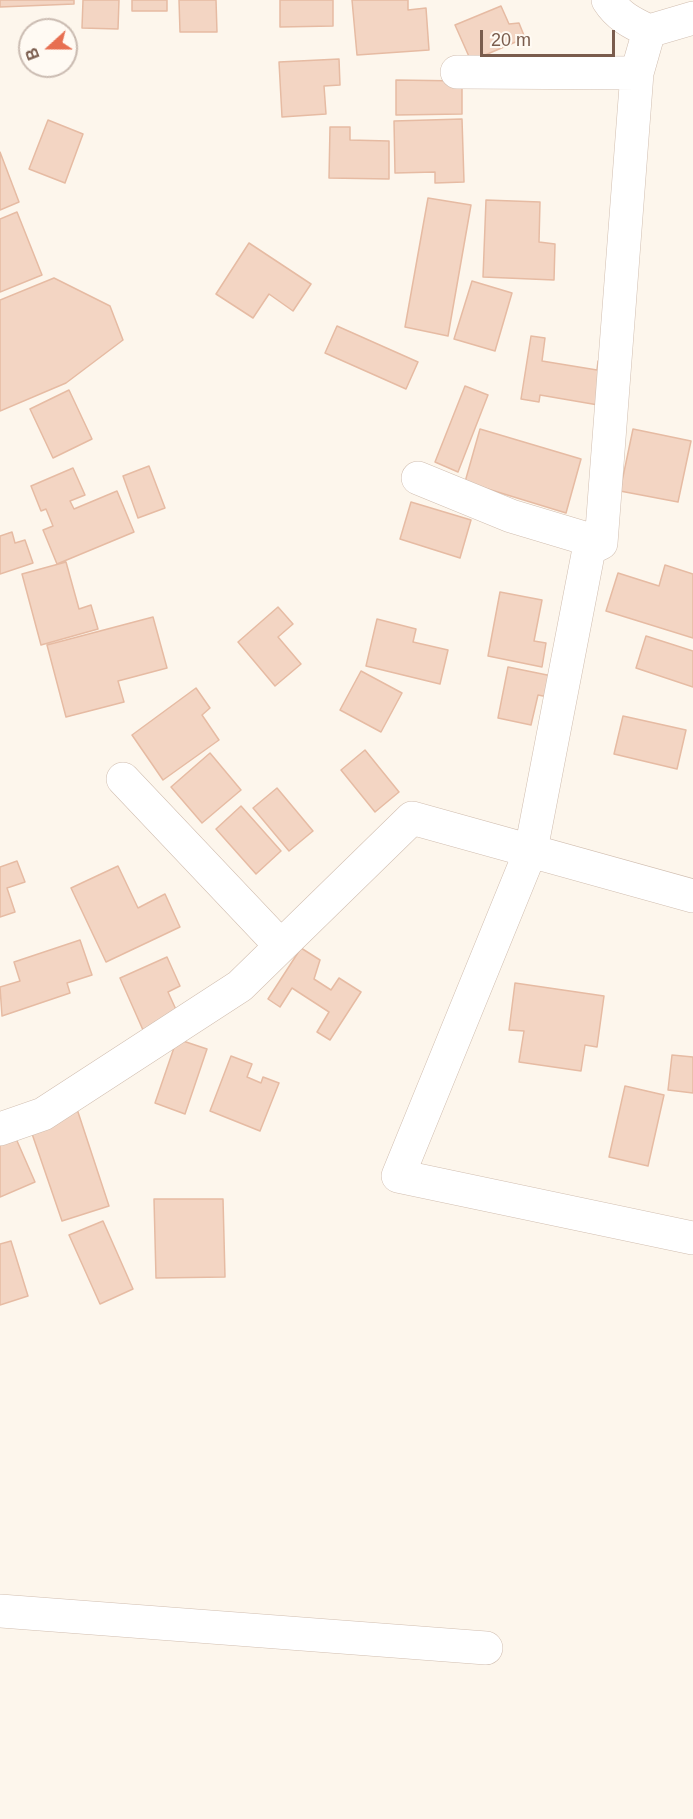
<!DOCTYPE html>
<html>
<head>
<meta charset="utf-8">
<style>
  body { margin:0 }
  #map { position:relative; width:693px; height:1819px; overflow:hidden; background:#fdf6ec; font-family:Arial,sans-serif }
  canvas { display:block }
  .north { position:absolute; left:18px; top:18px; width:60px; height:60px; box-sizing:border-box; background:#fffaf3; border:2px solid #cabbb1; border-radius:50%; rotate:249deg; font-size:16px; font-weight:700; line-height:24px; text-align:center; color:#7a5c4d }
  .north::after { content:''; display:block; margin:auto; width:21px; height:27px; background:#e76f51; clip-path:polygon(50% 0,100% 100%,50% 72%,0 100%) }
  .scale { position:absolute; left:480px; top:30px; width:135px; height:27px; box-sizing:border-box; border:3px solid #7a5c4d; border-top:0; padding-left:8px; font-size:18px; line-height:21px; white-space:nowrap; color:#7a5c4d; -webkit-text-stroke:4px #fffaf3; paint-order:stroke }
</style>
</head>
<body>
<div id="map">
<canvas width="693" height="1819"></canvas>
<div class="north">B</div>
<div class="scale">20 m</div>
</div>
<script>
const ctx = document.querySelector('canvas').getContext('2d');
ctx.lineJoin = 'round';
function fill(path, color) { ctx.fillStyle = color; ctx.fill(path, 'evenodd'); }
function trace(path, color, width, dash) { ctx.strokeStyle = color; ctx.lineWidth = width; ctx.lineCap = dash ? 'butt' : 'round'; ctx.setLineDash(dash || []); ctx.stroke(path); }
const building = new Path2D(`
  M 0,0 L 74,0 L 74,4 L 0,7 Z
  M 83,0 L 119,0 L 118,29 L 82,28 Z
  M 132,0 L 167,0 L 167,11 L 132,11 Z
  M 179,0 L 216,0 L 217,32 L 180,32 Z
  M 280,0 L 333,0 L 333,26 L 280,27 Z
  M 352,0 L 408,0 L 408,10 L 426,8 L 429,50 L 357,55 Z
  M 501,6 L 509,24 L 519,23 L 525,38 L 471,61 L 455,25 Z
  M 339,59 L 340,85 L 324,86 L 326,114 L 282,117 L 279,62 Z
  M 396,80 L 462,81 L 462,114 L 396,115 Z
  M 462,119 L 464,182 L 435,183 L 435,172 L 395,173 L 394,121 Z
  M 48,120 L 83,134 L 65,183 L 29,169 Z
  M 330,127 L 350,127 L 350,140 L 389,141 L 389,179 L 329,178 Z
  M 0,152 L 19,202 L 0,210 Z
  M 428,198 L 471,205 L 448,336 L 405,327 Z
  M 486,200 L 540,202 L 539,242 L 555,244 L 554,280 L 483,277 Z
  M 17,212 L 42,275 L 0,292 L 0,219 Z
  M 249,243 L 311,284 L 293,311 L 269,294 L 253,318 L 216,294 Z
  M 54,278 L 110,306 L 123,340 L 66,383 L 0,411 L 0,300 Z
  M 472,281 L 512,293 L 495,351 L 454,339 Z
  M 337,326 L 418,362 L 406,389 L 325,353 Z
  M 531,336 L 545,338 L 542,361 L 597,370 L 598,361 L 611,362 L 604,406 L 540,395 L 539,402 L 521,399 Z
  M 465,386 L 488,395 L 458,472 L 435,462 Z
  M 69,390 L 92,439 L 53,458 L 30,409 Z
  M 480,429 L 581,459 L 566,513 L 465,482 Z
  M 633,429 L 691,441 L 678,502 L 620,491 Z
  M 149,466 L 165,508 L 138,518 L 123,476 Z
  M 73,468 L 85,495 L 70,501 L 74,509 L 117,491 L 134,532 L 57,564 L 43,530 L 53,526 L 46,509 L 41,511 L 31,486 Z
  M 411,502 L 471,520 L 460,558 L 400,539 Z
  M 12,532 L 15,543 L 25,540 L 33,563 L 0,574 L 0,536 Z
  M 66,562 L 79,609 L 91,605 L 98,629 L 41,645 L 22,574 Z
  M 665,565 L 693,574 L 693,638 L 606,611 L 618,573 L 659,586 Z
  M 500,592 L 542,600 L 534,641 L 546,643 L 542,667 L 488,656 Z
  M 278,607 L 293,624 L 278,637 L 301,664 L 275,686 L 238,642 Z
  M 153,617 L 167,668 L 118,681 L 124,702 L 66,717 L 47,645 Z
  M 377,619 L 416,629 L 413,642 L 448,650 L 440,684 L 366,666 Z
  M 646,636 L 693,651 L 693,687 L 636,668 Z
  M 508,667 L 552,676 L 548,697 L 538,695 L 531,725 L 498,718 Z
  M 361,671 L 402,693 L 381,732 L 340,710 Z
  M 196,688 L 210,708 L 202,715 L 219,740 L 163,780 L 132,735 Z
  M 623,716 L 686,730 L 677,769 L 614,754 Z
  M 365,750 L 399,792 L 375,812 L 341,770 Z
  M 210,753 L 241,790 L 202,823 L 171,787 Z
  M 277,788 L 313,831 L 289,851 L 253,808 Z
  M 241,806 L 281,851 L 256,874 L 216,829 Z
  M 17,861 L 25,882 L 7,888 L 15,912 L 0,917 L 0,867 Z
  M 118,866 L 138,908 L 165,894 L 180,927 L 106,962 L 71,888 Z
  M 80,940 L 92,975 L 67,983 L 70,993 L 2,1016 L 0,987 L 20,981 L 14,962 Z
  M 301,948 L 320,960 L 314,979 L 331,990 L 339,978 L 361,992 L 330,1040 L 317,1032 L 329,1012 L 292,988 L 280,1007 L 268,999 Z
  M 167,957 L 180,986 L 168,992 L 178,1014 L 143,1030 L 120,978 Z
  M 515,983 L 604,996 L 597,1047 L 585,1045 L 581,1071 L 519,1062 L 524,1031 L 509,1030 Z
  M 177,1039 L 207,1049 L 185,1114 L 155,1103 Z
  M 672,1055 L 693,1057 L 693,1093 L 668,1090 Z
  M 231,1056 L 252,1064 L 247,1077 L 261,1083 L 263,1077 L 279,1083 L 260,1131 L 210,1111 Z
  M 625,1086 L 664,1095 L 648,1166 L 609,1157 Z
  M 77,1109 L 109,1206 L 62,1221 L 29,1125 Z
  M 14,1134 L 35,1182 L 0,1197 L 0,1140 Z
  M 154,1199 L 223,1199 L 225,1277 L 156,1278 Z
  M 103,1221 L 133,1289 L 100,1304 L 69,1235 Z
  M 11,1241 L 28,1296 L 0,1305 L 0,1244 Z`);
fill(building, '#f3d5c3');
trace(building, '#e6bba3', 1.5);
const minor = new Path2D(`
  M 608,0 C 618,16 632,23 649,31 L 693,18
  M 649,31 L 637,73 L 601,543 L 589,549 L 531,850 L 398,1176 L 693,1238
  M 457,72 L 637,73
  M 418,478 L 511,516 L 601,543
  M 123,779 L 281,946
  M 0,1129 L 43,1114 L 240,986 L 412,818 L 693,896
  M 0,1611 L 486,1648`);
trace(minor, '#d1beb0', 34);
trace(minor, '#fff', 33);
</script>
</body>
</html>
